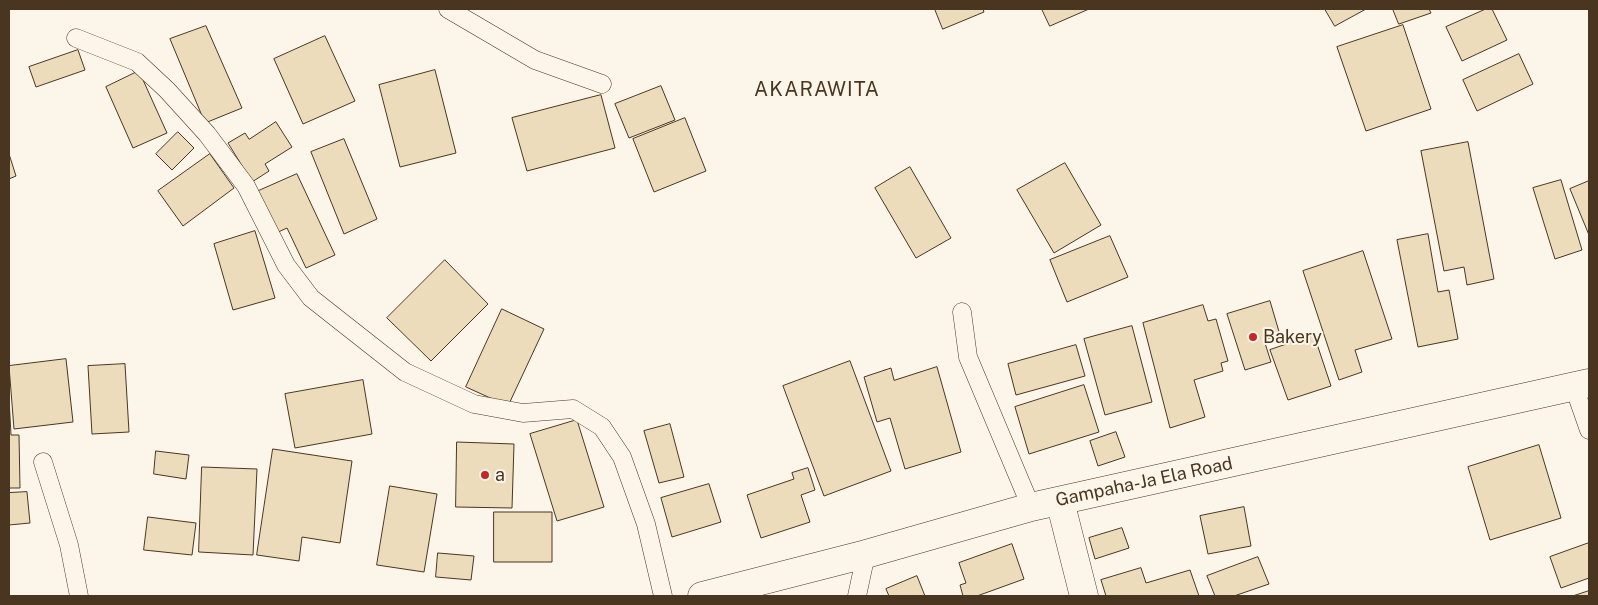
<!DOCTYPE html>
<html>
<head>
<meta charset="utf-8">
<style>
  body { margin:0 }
  #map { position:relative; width:1598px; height:605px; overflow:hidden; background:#fbf6e9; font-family:"Public Sans",sans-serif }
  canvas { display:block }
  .frame { position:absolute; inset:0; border:10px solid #4a3520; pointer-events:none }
</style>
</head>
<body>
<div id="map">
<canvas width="1598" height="605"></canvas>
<div class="frame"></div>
</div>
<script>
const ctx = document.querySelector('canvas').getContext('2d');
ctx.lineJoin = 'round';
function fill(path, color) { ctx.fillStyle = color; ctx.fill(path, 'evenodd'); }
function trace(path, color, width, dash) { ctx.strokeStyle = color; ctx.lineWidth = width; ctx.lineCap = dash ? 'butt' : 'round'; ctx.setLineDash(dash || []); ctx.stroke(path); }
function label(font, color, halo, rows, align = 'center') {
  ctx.font = font + ' "Public Sans",sans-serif'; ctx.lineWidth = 4; ctx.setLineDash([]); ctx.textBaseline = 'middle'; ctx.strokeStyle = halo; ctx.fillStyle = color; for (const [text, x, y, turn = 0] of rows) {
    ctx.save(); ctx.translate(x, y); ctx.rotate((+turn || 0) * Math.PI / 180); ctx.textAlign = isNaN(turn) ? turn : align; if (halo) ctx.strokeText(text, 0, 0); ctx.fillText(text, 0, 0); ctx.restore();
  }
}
const building = new Path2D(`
  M 935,9 L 983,9 L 984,12 L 943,29 Z
  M 1042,9 L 1089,9 L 1050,26 Z
  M 1325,9 L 1366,9 L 1335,26 Z
  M 1393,9 L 1429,9 L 1431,13 L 1399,24 Z
  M 1486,9 L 1492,9 L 1507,40 L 1462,61 L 1446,27 Z
  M 1403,25 L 1431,109 L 1366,131 L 1337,47 Z
  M 206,26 L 242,108 L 205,123 L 170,39 Z
  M 325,36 L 355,101 L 303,124 L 274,59 Z
  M 78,50 L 85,70 L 36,87 L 29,67 Z
  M 1519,54 L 1533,84 L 1477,111 L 1463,80 Z
  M 435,70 L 456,153 L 400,167 L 379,85 Z
  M 139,71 L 167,133 L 133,148 L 106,87 Z
  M 661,86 L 675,120 L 629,138 L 615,104 Z
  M 601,95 L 615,148 L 527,171 L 512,118 Z
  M 685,118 L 706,171 L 654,192 L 633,139 Z
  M 276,122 L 292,147 L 265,164 L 269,171 L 252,182 L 228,143 L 245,133 L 249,139 Z
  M 178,132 L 194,148 L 172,170 L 156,154 Z
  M 344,139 L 377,219 L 344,234 L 311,152 Z
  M 1468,142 L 1494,279 L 1467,285 L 1464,267 L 1444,271 L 1421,151 Z
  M 9,154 L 16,176 L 9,179 Z
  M 210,154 L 234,188 L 183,226 L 158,191 Z
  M 1065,163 L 1101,225 L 1054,253 L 1017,190 Z
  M 910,167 L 951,238 L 916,258 L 875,188 Z
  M 297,174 L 335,255 L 306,268 L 287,228 L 274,234 L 254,193 Z
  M 1561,180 L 1582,250 L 1555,259 L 1533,188 Z
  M 1589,181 L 1589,235 L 1570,189 Z
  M 255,231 L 275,298 L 233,310 L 214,244 Z
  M 1428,234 L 1438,292 L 1449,290 L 1458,339 L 1418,347 L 1397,240 Z
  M 1110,236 L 1128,277 L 1067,302 L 1050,260 Z
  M 1363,251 L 1392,339 L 1355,350 L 1362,372 L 1339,380 L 1303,271 Z
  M 445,260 L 488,304 L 431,361 L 387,318 Z
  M 1270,301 L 1280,335 L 1264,340 L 1271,362 L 1245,370 L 1227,314 Z
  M 1203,305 L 1208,321 L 1216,319 L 1228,361 L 1221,363 L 1223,371 L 1194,380 L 1205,417 L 1170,428 L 1143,323 Z
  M 502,309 L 544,329 L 508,406 L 466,387 Z
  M 1132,326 L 1152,402 L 1105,415 L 1084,339 Z
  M 1314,335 L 1331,386 L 1288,400 L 1270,350 Z
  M 1076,345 L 1085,376 L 1016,395 L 1008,364 Z
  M 66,359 L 73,422 L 14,429 L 9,366 Z
  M 850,361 L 891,471 L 824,496 L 783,386 Z
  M 125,364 L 129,432 L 92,434 L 88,366 Z
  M 937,367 L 961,452 L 905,469 L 890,418 L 877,422 L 864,377 L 891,368 L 894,380 Z
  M 363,380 L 372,434 L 295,448 L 285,394 Z
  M 1084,385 L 1099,432 L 1029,454 L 1015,407 Z
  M 9,398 L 11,435 L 19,435 L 20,488 L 9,488 Z
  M 577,420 L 604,507 L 557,521 L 530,434 Z
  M 670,424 L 684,477 L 659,483 L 644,431 Z
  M 1116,432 L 1125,457 L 1098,466 L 1090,441 Z
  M 457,442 L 514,444 L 512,508 L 456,507 Z
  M 1539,445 L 1561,518 L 1490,540 L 1468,467 Z
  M 273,449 L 352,461 L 340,543 L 302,537 L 299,561 L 257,555 Z
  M 156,451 L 189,455 L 186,479 L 154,474 Z
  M 202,467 L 257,469 L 253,555 L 199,552 Z
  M 808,468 L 815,490 L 801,495 L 810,522 L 761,538 L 747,495 L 794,479 L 792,473 Z
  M 709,484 L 721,522 L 672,537 L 661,498 Z
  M 390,486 L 437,494 L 424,572 L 377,565 Z
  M 27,492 L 30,523 L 9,525 L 9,493 Z
  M 1244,507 L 1251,546 L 1208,554 L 1200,516 Z
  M 494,512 L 552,512 L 552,562 L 494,562 Z
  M 148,517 L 196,523 L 192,555 L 144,550 Z
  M 1122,528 L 1129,548 L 1095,559 L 1089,538 Z
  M 1589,543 L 1589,578 L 1561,588 L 1550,557 Z
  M 1012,544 L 1024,579 L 977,596 L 963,596 L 960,585 L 966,583 L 959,563 Z
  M 438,553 L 474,556 L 471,580 L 436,577 Z
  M 1258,557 L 1269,584 L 1234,596 L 1215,596 L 1207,576 Z
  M 1141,568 L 1146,583 L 1190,570 L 1199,596 L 1106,596 L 1101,580 Z
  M 917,576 L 925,596 L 889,596 L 886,589 Z
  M 1589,591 L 1589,596 L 1573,596 Z`);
fill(building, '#ecdcbc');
trace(building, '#4a3520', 1);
const lane = new Path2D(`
  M 448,9 L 535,60 L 602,84
  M 76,38 L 137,62 L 167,90 L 207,134 L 246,186 L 286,265 L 311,298 L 405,372 L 474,404 L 523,413 L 573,409 L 602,427 L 622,457 L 646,524 L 663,596
  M 962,312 L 968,357 L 1031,507
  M 1574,387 L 1589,430
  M 43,462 L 69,545 L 79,596
  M 857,596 L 866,554`);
const street = new Path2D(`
  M 1060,501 L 1084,596`);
const highway = new Path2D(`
  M 702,596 L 866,554 L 1031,507 L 1589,383`);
trace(lane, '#4a3520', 19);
trace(street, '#4a3520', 29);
trace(highway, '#4a3520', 29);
trace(lane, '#fbf6e9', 18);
trace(street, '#fbf6e9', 28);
trace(highway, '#fbf6e9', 28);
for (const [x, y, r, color] of [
  [1253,337,5,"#c62828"],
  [485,475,5,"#c62828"]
]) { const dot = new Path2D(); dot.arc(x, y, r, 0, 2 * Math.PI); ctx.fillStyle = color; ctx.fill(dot); trace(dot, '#fbf6e9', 2); }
label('18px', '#4a3520', '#fbf6e9', [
  ["Bakery",1263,337],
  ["a",495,475]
], 'left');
label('18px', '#4a3520', '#fbf6e9', [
  ["Gampaha-Ja Ela Road",1144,482,-12]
]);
ctx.letterSpacing = '1px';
label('20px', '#4a3520', '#fbf6e9', [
  ["AKARAWITA",817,90]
]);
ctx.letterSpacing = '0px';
</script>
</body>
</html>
